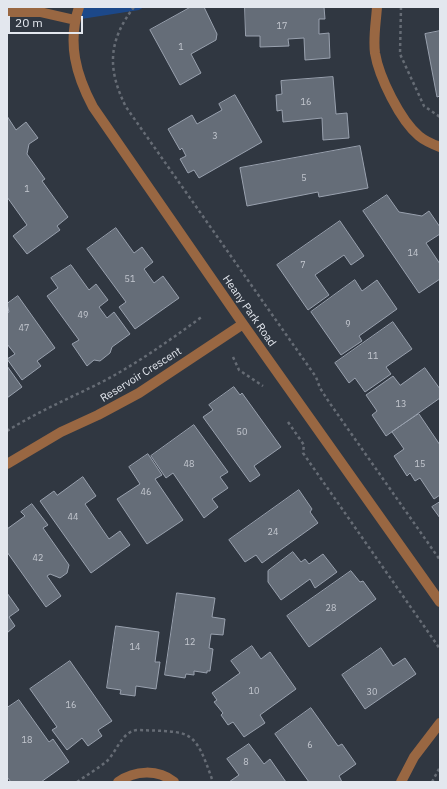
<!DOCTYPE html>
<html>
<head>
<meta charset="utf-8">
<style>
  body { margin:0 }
  #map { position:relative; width:447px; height:789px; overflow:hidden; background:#303741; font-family:"IBM Plex Sans",sans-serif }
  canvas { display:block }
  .frame { position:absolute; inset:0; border:8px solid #e3e7ee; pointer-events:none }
  .scale { position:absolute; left:8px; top:16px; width:75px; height:18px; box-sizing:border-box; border:2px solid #e3e7ee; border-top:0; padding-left:5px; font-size:12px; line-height:14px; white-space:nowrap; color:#e3e7ee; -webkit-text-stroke:3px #303741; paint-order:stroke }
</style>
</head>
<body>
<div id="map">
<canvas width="447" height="789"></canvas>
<div class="frame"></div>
<div class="scale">20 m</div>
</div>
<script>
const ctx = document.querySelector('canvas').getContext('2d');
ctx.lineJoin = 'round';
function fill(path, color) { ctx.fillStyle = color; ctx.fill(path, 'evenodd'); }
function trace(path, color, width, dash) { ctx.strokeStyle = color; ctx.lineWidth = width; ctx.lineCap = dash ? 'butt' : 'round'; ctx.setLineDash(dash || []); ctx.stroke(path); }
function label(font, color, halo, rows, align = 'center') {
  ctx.font = font + ' "IBM Plex Sans",sans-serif'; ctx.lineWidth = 3; ctx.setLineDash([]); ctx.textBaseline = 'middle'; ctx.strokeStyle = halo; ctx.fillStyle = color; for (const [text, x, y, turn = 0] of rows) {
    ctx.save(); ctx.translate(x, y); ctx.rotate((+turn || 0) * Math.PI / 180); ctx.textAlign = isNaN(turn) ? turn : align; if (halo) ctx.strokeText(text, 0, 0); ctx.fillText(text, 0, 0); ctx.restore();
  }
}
fill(new Path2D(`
  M 79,7 L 144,7 L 139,10 L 75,20 Z`), '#1c4889');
const building = new Path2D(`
  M 191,7 L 204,7 L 217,34 L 216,40 L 191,54 L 201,73 L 180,85 L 150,30 Z
  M 245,7 L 324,7 L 325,19 L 319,19 L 319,34 L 329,33 L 330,58 L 305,60 L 304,38 L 288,39 L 289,46 L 260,47 L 260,36 L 246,36 Z
  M 440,31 L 440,96 L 437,97 L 425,34 Z
  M 333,77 L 336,114 L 347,113 L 349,138 L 323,140 L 322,118 L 283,122 L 282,110 L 277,111 L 276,95 L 282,94 L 281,81 Z
  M 235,95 L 262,142 L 199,178 L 194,170 L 188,173 L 180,159 L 186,156 L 182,148 L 180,150 L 168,129 L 192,115 L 197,124 L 222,110 L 219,104 Z
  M 7,116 L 16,130 L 26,122 L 38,138 L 29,144 L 27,154 L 45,179 L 42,181 L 68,217 L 57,226 L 60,230 L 27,254 L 13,236 L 27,225 L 7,197 Z
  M 360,146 L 368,188 L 319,197 L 318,192 L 247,206 L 240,168 Z
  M 387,195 L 399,212 L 422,216 L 429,211 L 440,227 L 440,234 L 426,243 L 440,264 L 440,279 L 419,293 L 363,211 Z
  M 340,221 L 364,256 L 351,265 L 344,255 L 315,275 L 329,295 L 308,310 L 277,265 Z
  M 116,228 L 134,253 L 142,247 L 153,262 L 144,269 L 154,283 L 163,276 L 179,298 L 135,329 L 119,307 L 126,302 L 87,249 Z
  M 71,265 L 89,290 L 96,284 L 108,300 L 99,307 L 107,318 L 114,312 L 130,334 L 112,347 L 110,353 L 100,361 L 94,360 L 87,366 L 72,344 L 79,340 L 47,296 L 58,288 L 51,278 Z
  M 355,280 L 362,291 L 377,280 L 397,309 L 359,336 L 362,341 L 341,355 L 311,312 Z
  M 18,296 L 55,348 L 37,361 L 41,366 L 22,380 L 7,359 L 15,354 L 7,344 L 7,313 L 9,312 L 7,304 Z
  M 393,322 L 412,349 L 386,367 L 391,374 L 365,392 L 355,378 L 349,383 L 335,363 Z
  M 7,366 L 22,387 L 7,398 Z
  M 425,368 L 440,389 L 440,398 L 386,436 L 372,415 L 377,411 L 366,395 L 393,376 L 400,385 Z
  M 234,387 L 240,395 L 242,393 L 281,447 L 254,466 L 260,475 L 250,482 L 203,417 L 213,410 L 209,405 Z
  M 419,414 L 440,445 L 440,495 L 434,499 L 420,478 L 415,481 L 410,473 L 407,476 L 394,456 L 404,449 L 392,432 Z
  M 194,425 L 228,472 L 220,477 L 228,488 L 212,499 L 218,507 L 204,518 L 173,473 L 166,478 L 151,456 Z
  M 148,454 L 162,475 L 155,479 L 183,520 L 147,544 L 117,499 L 140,484 L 129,467 Z
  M 83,477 L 96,496 L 85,504 L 109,539 L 120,531 L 130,545 L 91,573 L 40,501 L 54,491 L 57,495 Z
  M 299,490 L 312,509 L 310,512 L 318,523 L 262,563 L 256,555 L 245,562 L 229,540 Z
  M 440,502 L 440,518 L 432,507 Z
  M 32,504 L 48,525 L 43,528 L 69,565 L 67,573 L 60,578 L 50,574 L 47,576 L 61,596 L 46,607 L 7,552 L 7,529 L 25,516 L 21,512 Z
  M 293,552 L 301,562 L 305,559 L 309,564 L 323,554 L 337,572 L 315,588 L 310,579 L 281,600 L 268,582 L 268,571 Z
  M 351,571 L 360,582 L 363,581 L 376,599 L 309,647 L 287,616 Z
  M 7,593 L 19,610 L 9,617 L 15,626 L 7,633 Z
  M 177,593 L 215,598 L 212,617 L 225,619 L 223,635 L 211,634 L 209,648 L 213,649 L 210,671 L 207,671 L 207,673 L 194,671 L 194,675 L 186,674 L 185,678 L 165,675 Z
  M 116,626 L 159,632 L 155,662 L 160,662 L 156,689 L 136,686 L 135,696 L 120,694 L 121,690 L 107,688 Z
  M 252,646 L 261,659 L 270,652 L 296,689 L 260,715 L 265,723 L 244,737 L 233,722 L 228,725 L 221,715 L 223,713 L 214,702 L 217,700 L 212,693 L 240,673 L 231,661 Z
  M 381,648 L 393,666 L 405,658 L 416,674 L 365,709 L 342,675 Z
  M 70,661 L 112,721 L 98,730 L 102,736 L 88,746 L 82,738 L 67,750 L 52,730 L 57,727 L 30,689 Z
  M 19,700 L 49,742 L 53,739 L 69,762 L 41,782 L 11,782 L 7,777 L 7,708 Z
  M 311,708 L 338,746 L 342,744 L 356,764 L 339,776 L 342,782 L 309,782 L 275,734 Z
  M 249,744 L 264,764 L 270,759 L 286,782 L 229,782 L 239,775 L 227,759 Z`);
fill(building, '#656d78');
trace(building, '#99a1ae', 1);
trace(new Path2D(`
  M 134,7 C 108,41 107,69 126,107 L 316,377 L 320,388 L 329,402 L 440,560
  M 401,7 L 400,54 L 424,106 L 440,117
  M 233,357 L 239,370 L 263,386
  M 288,422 L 304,445 L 303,453 L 440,649
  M 7,431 C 37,412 70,398 102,382 C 138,363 170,340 203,316
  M 77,782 C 87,775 97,769 106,762 C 117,752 121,732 137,730 C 193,732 194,728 213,782
  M 432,782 L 440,767`), '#666c75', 2.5, [3, 3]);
trace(new Path2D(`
  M 79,7 C 67,43 76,75 93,107 L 243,324 L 440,602
  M 377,7 C 376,22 373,38 375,53 C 379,77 400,120 419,136 C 425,141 432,144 440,147
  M 7,12 L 40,12 L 75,20
  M 7,464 L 61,432 L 98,415 L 139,393 L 243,324
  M 118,782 C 135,770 158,769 174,782
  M 401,782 L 414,757 L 440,723`), '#996742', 10);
label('9px', '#c4c8d0', null, [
  ["17",282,26],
  ["1",181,47],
  ["16",306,102],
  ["3",215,136],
  ["5",304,178],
  ["1",27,189],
  ["14",413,253],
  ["7",303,265],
  ["51",130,279],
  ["49",83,315],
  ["9",348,324],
  ["47",24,328],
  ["11",373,356],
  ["13",401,404],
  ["50",242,432],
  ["48",189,464],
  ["15",420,464],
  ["46",146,492],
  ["44",73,517],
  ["24",273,532],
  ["42",38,558],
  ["28",331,608],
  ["12",190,642],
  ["14",135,647],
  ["10",254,691],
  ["30",372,692],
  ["16",71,705],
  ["18",27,740],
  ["6",310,745],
  ["8",246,762]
]);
label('11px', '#e3e7ee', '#303741', [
  ["Heany Park Road",249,311,55],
  ["Reservoir Crescent",141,375,-32]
]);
</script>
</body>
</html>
